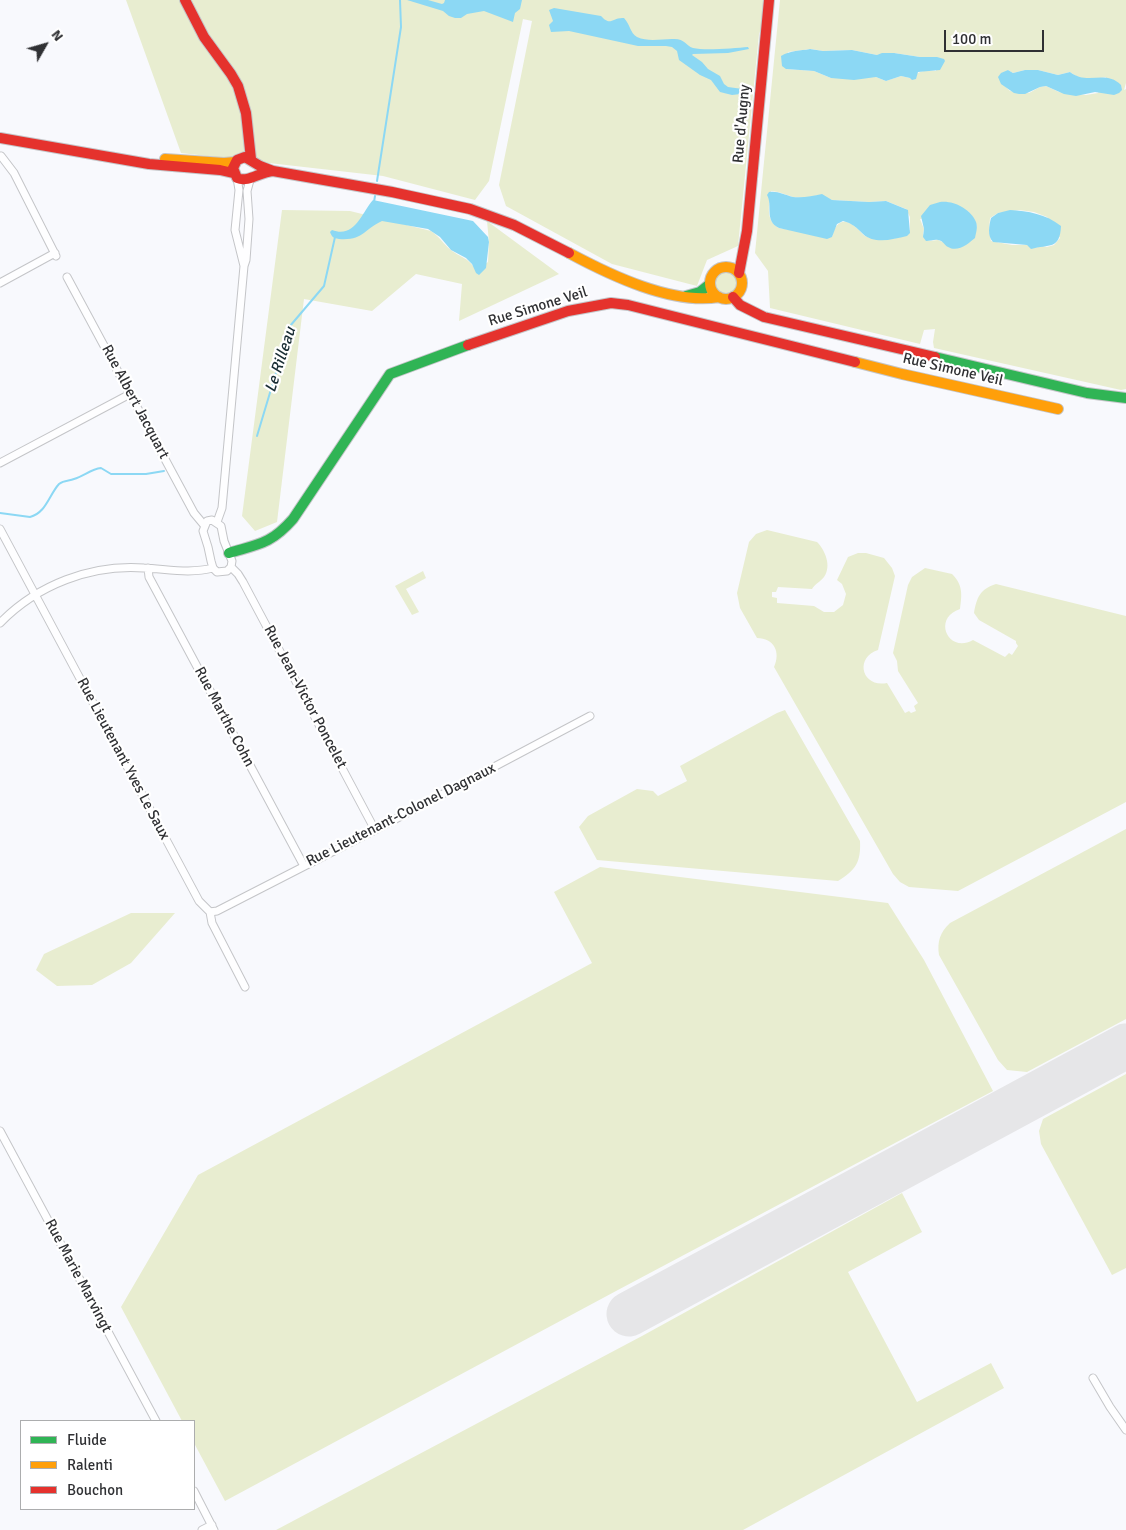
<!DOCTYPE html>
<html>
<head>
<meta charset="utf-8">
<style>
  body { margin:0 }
  #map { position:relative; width:1126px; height:1530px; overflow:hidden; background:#f8f9fd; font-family:Signika,sans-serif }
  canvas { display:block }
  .legend { position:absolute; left:20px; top:1420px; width:175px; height:90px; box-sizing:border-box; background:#fff; border:1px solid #acadae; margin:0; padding:6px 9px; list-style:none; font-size:15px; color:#303134 }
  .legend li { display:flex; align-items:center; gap:10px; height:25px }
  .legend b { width:25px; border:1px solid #acadae }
  .north { position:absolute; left:20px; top:20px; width:50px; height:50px; -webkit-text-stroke:4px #fff; paint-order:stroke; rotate:52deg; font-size:14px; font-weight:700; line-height:20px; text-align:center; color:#303134 }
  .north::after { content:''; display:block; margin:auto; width:18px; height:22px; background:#303134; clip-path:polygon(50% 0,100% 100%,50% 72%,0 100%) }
  .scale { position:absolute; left:944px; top:30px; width:100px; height:22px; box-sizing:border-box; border:2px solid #303134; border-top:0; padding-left:6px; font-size:15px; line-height:18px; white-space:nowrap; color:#303134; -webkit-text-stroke:4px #fff; paint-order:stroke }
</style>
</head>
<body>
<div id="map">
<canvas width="1126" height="1530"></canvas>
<ul class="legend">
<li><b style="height:6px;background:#30b455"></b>Fluide</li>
<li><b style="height:6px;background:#ff9f0a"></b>Ralenti</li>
<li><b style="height:6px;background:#e5322d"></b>Bouchon</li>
</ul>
<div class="north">N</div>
<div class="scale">100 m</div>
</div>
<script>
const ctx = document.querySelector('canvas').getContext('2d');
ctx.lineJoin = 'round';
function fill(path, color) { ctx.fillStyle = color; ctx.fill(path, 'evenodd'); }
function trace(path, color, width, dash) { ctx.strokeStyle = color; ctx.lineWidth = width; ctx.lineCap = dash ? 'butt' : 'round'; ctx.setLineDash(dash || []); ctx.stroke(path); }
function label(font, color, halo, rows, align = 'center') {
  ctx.font = font + ' Signika,sans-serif'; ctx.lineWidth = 4.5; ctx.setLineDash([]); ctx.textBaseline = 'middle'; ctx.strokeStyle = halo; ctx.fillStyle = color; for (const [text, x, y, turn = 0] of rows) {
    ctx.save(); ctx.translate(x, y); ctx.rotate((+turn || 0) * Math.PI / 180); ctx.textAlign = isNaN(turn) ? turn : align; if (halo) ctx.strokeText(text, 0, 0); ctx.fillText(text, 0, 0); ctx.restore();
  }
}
fill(new Path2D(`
  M 126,0 L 772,0 L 759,34 L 738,246 L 707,260 L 697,286 L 612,264 L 506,206 L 499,185 L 532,21 L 523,19 L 489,181 L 475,200 L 383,176 L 181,153 Z
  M 780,0 L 1126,0 L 1126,83 L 1124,90 L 1126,89 L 1126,389 L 1121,390 L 934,348 L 933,342 L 935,329 L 924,330 L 920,344 L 770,308 L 768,271 L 755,253 ZM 811,49 L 823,51 L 852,50 L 877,55 L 894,53 L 920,57 L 937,57 L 936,71 C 925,70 919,71 910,78 L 901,76 L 886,81 L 876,77 L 831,78 L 814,71 L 786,69 L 788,52 ZM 1008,70 L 1013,73 L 1025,70 L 1038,70 L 1058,75 L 1070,72 C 1081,81 1093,80 1106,77 L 1098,93 L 1086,95 L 1059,92 L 1046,86 L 1040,87 L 1029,93 L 1010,91 L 1001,82 ZM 771,191 L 778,192 L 793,197 L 809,198 L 818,195 L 832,200 L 869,202 L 886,201 L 906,209 L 910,217 L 910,230 C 907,232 904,236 900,237 C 895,240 870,239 865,236 C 862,234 861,232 859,230 C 846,217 836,219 832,237 L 779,228 C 765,221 769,204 771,191 ZM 1019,210 L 1034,212 L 1047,217 L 1060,238 L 1054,245 L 1047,247 L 1041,246 L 1035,248 L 1027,245 L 1012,245 L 991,241 L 989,230 L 990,218 L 998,213 ZM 968,211 L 974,219 L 977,226 C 971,237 969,247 955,248 C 950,248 948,247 945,243 L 938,240 L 929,241 L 923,234 L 924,229 L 920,219 Z
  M 282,210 L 350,211 L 431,231 C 440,237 443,244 451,250 C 461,258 468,257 476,270 L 488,262 L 489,242 L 487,221 L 559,274 L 459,321 L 462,284 L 416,274 L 372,311 L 304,299 L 277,522 L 255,531 L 242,516 Z
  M715 283a11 11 0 1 1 22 0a11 11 0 1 1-22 0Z
  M 767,530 L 817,542 C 825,550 832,566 824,577 C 820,582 815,584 812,589 L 778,587 L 776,592 L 772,592 L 772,597 L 777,598 L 777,603 L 814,606 L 824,612 L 834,612 L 843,605 L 846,594 L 842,584 L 837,580 L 848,557 L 858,553 L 866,553 L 884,558 L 892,568 L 895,576 L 878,650 C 854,658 862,688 887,683 L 905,713 L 909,711 L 911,713 L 916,711 L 914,706 L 918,703 L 898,671 L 897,661 L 893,653 L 908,585 L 912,577 L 925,568 L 952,574 C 963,585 962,594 960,609 C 932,618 948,654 973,640 L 1005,657 L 1009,653 L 1012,655 L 1018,646 L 1016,643 L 1016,641 L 979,620 L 974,613 C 977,597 980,589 996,584 L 1126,616 L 1126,802 L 958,891 L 909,887 L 900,882 L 893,874 L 774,667 C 781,652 774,638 757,638 L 740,608 L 737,593 L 749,542 L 756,534 Z
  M 423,571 L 426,578 L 406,589 L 419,612 L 412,615 L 395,586 Z
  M 785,710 L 860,841 C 861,862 856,870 838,881 L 597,860 L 579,827 L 588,816 L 637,789 L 653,791 L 658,796 L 687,781 L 680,766 L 777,713 Z
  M 1126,829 L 1126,1019 L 1027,1072 L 1007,1070 L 998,1060 L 939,955 C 937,942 940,932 950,923 Z
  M 600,867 L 888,903 L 924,960 L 993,1091 L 616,1291 L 225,1501 L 194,1443 L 194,1421 L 182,1421 L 121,1307 L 198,1175 L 592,963 L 554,892 Z
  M 131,913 L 175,913 L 131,963 L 92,985 L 57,986 L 36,970 L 44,954 Z
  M 1126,1074 L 1126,1268 L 1112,1275 L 1041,1144 L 1039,1131 L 1043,1119 Z
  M 902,1193 L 922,1232 L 848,1272 L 917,1402 L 991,1363 L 1004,1388 L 743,1530 L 276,1530 L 642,1336 Z`), '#e8edd0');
fill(new Path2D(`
  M 407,0 L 428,0 L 442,4 L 444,3 L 445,0 L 522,0 L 520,9 L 515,13 L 513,22 L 484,11 L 467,14 L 461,18 L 455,18 L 449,16 L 443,11 Z
  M 554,8 L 601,16 C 611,27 612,17 624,18 C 630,24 630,33 637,37 C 648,42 661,39 672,39 C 685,38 685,45 693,48 C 705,51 735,48 748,47 L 749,49 L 728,53 L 693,54 L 692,55 L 702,62 L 708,69 L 720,76 L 724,84 L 728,87 L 750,90 L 749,93 L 732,95 L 720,92 L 711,80 L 700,75 L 679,60 L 677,51 L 672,47 L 666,46 L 638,46 L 569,31 L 551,32 L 549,25 L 553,21 L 549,10 Z
  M 810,49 L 823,51 L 852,50 L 877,55 L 882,53 L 894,53 L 920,57 L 937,57 L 944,59 L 945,61 L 940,70 L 918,72 L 916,79 L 912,80 L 910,78 L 901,76 L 886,81 L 876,77 L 854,80 L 831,78 L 814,71 L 786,69 L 782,66 L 781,56 C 791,50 800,51 810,49 Z
  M 1008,70 L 1013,73 L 1025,70 L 1038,70 L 1058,75 L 1070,72 C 1088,86 1105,69 1121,85 L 1122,90 L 1119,93 L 1114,95 L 1095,92 L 1076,96 L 1064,94 L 1046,86 L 1040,87 L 1025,94 L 1019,94 L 1014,93 L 1001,84 L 998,77 L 1001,73 Z
  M 769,192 C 779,191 784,195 793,197 C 804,198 812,196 822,194 L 832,200 L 869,202 L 886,201 L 908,210 L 910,233 L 907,236 C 893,239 875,245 863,234 C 857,228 852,223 843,221 L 837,224 L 832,237 L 827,239 L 779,228 C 764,221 773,205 767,195 Z
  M 373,200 L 473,221 L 488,237 L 489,242 L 486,268 L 479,275 L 476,273 L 472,264 L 466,258 L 451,250 L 440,237 L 428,229 L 382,221 C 364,229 363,241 339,239 C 333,238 332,237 330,232 L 332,230 C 355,239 362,212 373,200 Z
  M 940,202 C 953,200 971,209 976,222 C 978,227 976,233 975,238 C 969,243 958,253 948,247 C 944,245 944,241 938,240 C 935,239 930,241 926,241 L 923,237 L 924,229 L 921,216 L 930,205 Z
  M 1010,210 C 1028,211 1046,214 1061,226 C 1060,250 1049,244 1031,249 L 1027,245 L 993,242 C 987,236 989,226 991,218 L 998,213 Z`), '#8cd8f4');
trace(new Path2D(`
  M 377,181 L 401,27 L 400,0
  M 374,202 L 375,196
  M 257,436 L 290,326 L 324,286 L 335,237
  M 0,513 L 30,517 C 46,513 49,495 59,484 C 64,480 69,481 74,479 C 84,476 91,469 101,468 L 111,474 L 146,474 L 164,471`), '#8cd8f4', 2);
trace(new Path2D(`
  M 629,1314 L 1126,1046`), '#e6e6e8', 45);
const street = new Path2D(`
  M 1,156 L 14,173 L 56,256
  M 237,178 L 239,190 L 235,230 L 244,266
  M 67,277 L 194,513 L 204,525
  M 0,283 L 55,253
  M 0,463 L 130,394
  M 212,520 L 221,526 L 224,541 L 232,561 L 231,567 L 227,571 L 217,572 L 213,568 L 211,561 L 208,547 L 203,531 L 207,521 Z
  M 217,522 L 222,508 L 244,266 L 246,260 L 249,219 L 247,191 L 250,180
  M 0,529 L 199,901 L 210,912 L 212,923 L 245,987
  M 231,567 L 238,574 L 243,582 L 375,830
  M 148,568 L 149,577 L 304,866
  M 0,623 C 37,585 91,564 144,568 C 167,569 190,574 213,568
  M 210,912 L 217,911 L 375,830 L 590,716
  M 0,1131 L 156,1421
  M 1093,1378 L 1110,1407 L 1126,1430
  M 194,1491 L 214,1530
  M 202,1530 L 212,1525`);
const fast = new Path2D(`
  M 686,296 L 700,292 L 710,284
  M 935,357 L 1087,393 L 1126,398
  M 229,553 C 259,544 271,544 293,519 L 390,374 L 468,345`);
const slow = new Path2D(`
  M 165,159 L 224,163 L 235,162
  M 569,253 C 610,275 672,305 719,297
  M710 283a16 16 0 1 1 32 0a16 16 0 1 1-32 0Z
  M 855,362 L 902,374 L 1058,409`);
const jam = new Path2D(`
  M 185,0 L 204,37 L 231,74 L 238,86 L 246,113 L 251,159
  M 0,138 L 149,164 L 220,170 L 233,173
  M 273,171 C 259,172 249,183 237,178 L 233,168 L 237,160 L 245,157 L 260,166 L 273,171 L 392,192 L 470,209 L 514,225 L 569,253
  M 739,273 L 747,231 L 769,0
  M 733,297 L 740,305 L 764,317 L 935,357
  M 468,345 L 568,311 L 611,303 L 628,305 L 855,362`);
trace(street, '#c4c5c8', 9);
trace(fast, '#c4c5c8', 12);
trace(slow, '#c4c5c8', 12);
trace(jam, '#c4c5c8', 12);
trace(street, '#fefeff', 7);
trace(fast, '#30b455', 10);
trace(slow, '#ff9f0a', 10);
trace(jam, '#e5322d', 10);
label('15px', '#303134', '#fff', [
  ["Rue d'Augny",742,124,-85],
  ["Rue Simone Veil",538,307,-17],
  ["Rue Simone Veil",953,370,13],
  ["Rue Albert Jacquart",135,402,62],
  ["Rue Jean-Victor Poncelet",305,697,62],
  ["Rue Marthe Cohn",224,717,62],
  ["Rue Lieutenant Yves Le Saux",123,759,62],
  ["Rue Lieutenant-Colonel Dagnaux",401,815,-27],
  ["Rue Marie Marvingt",78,1276,62]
]);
label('italic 16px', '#192d34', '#fff', [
  ["Le Rilleau",281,360,-72]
]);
</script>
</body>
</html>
